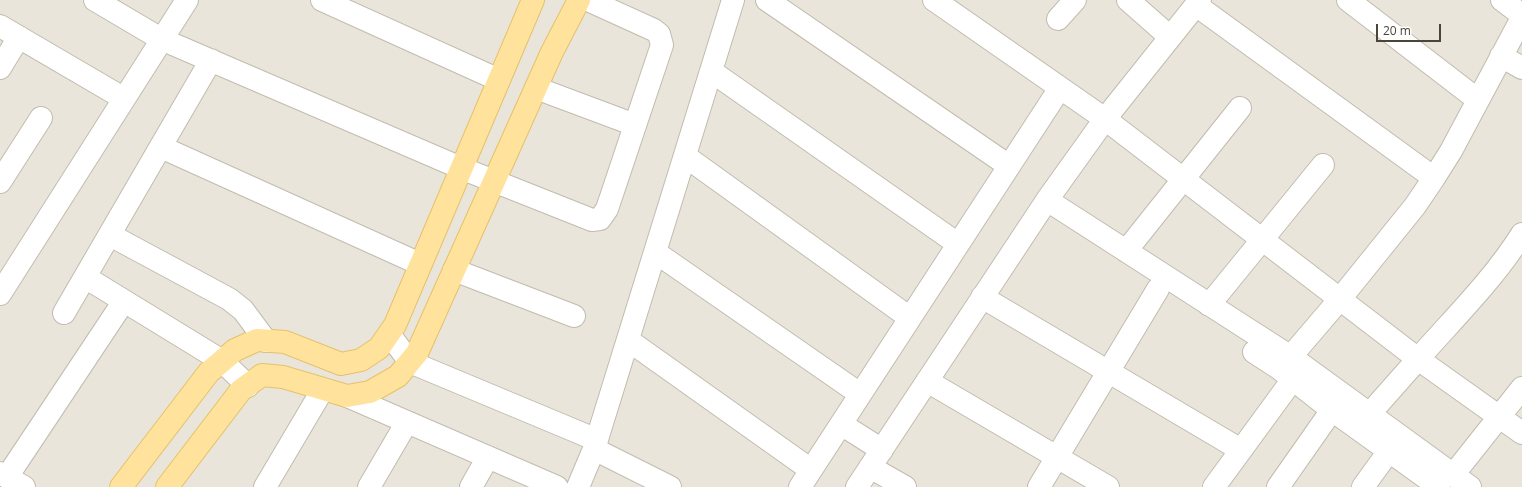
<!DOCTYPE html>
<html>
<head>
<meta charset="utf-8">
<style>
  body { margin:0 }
  #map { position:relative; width:1522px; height:487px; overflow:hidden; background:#f6f3ec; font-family:"Open Sans",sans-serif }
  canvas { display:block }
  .scale { position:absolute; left:1376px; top:24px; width:65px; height:18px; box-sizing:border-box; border:2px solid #4b4439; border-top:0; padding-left:5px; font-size:12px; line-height:14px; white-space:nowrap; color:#4b4439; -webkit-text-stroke:3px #fff; paint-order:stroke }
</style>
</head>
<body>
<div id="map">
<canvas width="1522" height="487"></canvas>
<div class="scale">20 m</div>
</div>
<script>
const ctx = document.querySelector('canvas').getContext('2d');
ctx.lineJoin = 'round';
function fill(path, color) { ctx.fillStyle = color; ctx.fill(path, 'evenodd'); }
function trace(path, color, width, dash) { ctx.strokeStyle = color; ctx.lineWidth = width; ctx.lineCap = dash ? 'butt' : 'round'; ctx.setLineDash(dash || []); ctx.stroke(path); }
fill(new Path2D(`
  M 0,0 L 1522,0 L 1522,487 L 0,487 Z`), '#eae5da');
const minor = new Path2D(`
  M 95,0 L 161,39 L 461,168 L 592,220 L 600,219 L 607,209 L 662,45 L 659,34 L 654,30 L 588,0
  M 322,0 L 499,80
  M 767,0 L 1009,166
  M 934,0 L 1105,119 L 1418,359 L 1357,428
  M 1128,0 L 1170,37
  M 1348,0 L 1478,100
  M 1502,0 L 1522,15
  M 1196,5 L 1434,178
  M 1058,19 L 1075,0
  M 0,26 L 123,98
  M 1501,56 L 1522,68
  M 0,68 L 19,37
  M 711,71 L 958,244
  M 536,88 L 635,125
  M 161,147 L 420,264
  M 685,156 L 910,318
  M 0,182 L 41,118
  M 1047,200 L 1291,357 L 1470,487
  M 1522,234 C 1493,280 1454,318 1418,359 L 1522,433
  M 110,235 L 229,299 L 243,310 L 266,341
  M 1126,251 L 1240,108
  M 655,252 L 860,394
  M 454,270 L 574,316
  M 85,277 L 222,361 L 248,386
  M 0,294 L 187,0
  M 982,297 L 1241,450
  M 1209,305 L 1323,165
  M 64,313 L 211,60
  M 389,334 L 410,362 L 597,440
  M 628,340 L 811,470
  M 1254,352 L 1280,369 L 1332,410 L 1439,487
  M 1281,368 L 1340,299 L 1415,206 L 1434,178 L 1451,151 L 1522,18
  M 927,381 L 1108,487
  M 347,396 L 557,487
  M 841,424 L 882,450
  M 594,449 L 670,487
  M 870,467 L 905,487
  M 0,473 L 24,487
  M 1453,475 L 1522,388
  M 7,477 L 124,301
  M 265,487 L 323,389
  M 369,487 L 407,422
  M 471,487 L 488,457
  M 578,487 L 594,449 L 733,0
  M 800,487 L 1060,88
  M 857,487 L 1047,200 L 1105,119 L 1200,0
  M 1039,487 L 1158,289
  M 1214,487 L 1293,379
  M 1278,487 L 1332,410
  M 1363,487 L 1389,451`);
const major = new Path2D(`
  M 121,487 L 209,372 L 235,350 L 257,340 L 285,342 L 341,364 L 361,360 L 379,348 L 395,325 L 533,0
  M 167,487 L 241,390 L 262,375 L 283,377 L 347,396 L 370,392 L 398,376 L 417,353 L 552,52 L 579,0`);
trace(minor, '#c2bbae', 24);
trace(major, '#e6c16a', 24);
trace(minor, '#fff', 22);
trace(major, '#ffe39c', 22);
</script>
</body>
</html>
